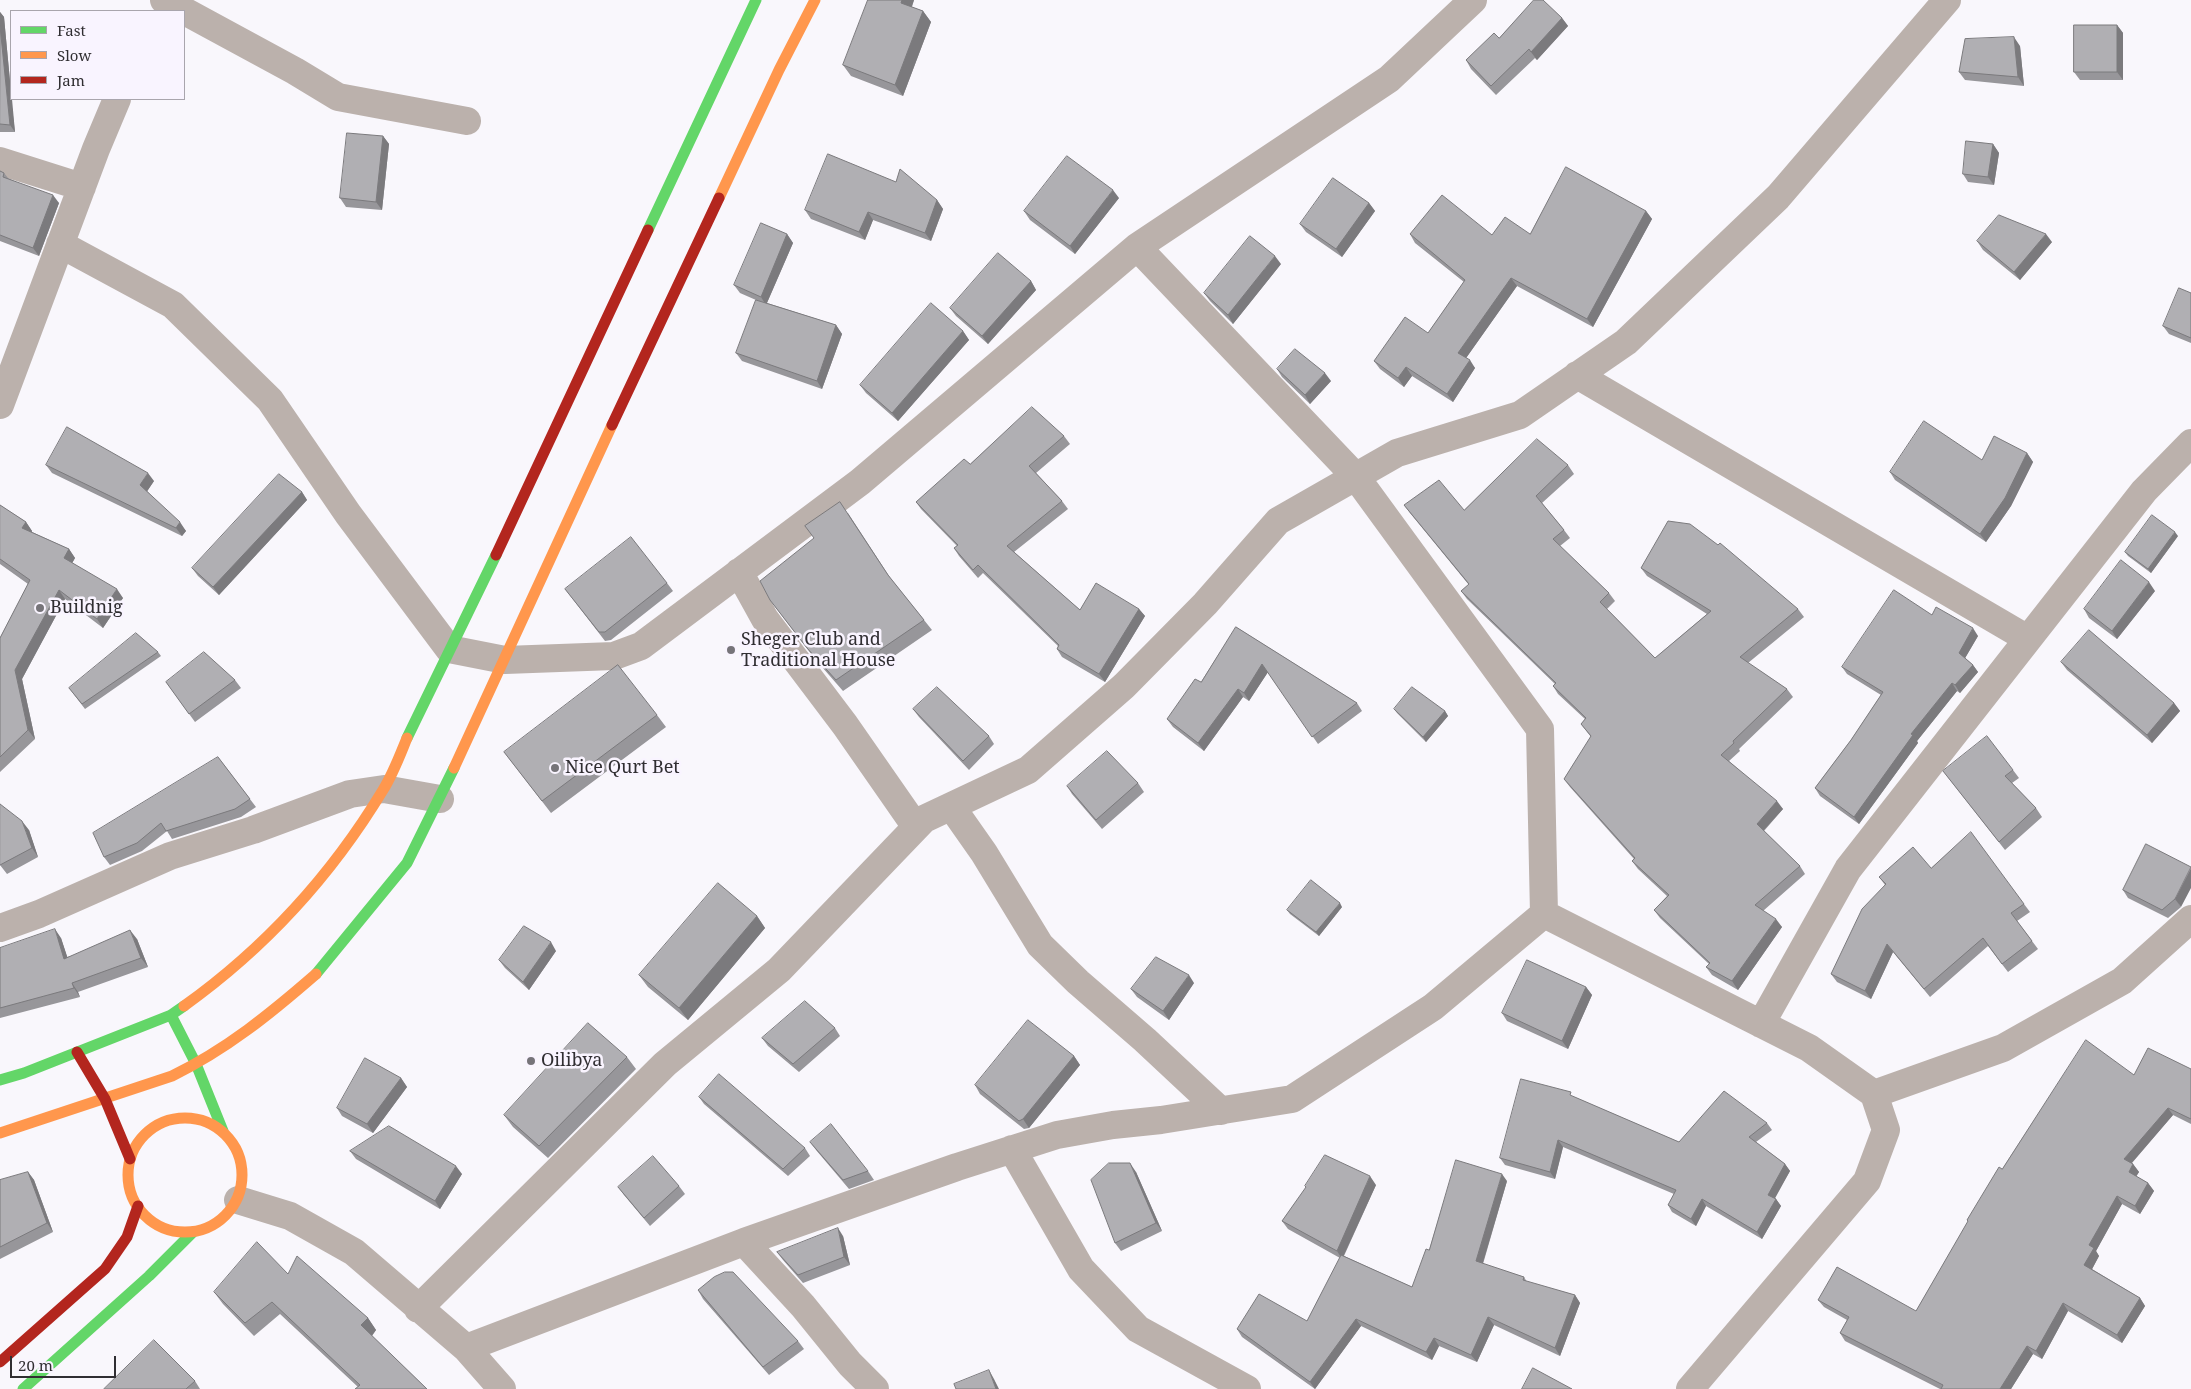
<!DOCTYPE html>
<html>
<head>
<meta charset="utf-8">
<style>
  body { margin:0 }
  #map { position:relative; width:2191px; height:1389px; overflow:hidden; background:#f9f7fc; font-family:"Noto Serif",serif }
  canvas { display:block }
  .legend { position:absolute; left:10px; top:10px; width:175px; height:90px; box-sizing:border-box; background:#f9f4ff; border:1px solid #a9a5ad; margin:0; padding:6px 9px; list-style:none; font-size:15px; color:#302e32 }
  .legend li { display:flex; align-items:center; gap:10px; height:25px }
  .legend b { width:25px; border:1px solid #a9a5ad }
  .scale { position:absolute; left:10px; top:1356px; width:106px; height:22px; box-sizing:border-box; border:2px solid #302e32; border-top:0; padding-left:6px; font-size:15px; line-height:18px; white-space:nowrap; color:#302e32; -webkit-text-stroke:4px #f9f4ff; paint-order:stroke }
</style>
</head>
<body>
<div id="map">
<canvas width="2191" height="1389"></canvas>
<ul class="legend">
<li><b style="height:6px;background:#63d668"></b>Fast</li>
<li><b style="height:6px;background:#ff974d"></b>Slow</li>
<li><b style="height:6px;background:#b3261e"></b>Jam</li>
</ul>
<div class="scale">20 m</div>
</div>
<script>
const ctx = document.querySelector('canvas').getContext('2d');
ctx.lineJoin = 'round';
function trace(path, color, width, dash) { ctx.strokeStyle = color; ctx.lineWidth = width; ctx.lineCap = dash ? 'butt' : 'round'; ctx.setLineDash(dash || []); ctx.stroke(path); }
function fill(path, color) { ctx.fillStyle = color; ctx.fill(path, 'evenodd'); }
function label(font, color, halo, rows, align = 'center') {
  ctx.font = font + ' "Noto Serif",serif'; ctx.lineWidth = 5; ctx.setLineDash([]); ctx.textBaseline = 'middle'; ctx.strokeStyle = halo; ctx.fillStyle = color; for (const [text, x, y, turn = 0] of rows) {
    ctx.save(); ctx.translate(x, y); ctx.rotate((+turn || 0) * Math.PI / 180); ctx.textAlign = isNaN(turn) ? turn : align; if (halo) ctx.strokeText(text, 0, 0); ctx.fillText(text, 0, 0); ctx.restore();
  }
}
trace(new Path2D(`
  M 164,0 L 295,71 L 338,97 L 467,121
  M 0,161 L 82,187
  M 60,244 L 173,305 L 270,400 L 348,514 L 449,649 L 505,660 L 614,656 L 641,646 L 860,482 L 1137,247 L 1389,79 L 1473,0
  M 1137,247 L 1356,477 L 1540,729 L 1544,914
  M 1577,375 L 2028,639
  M 0,405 L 96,149 L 117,99
  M 739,572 L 765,619 L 845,725 L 916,827
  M 951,806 L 984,853 L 1040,945 L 1078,982 L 1145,1040 L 1221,1111
  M 0,928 L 39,914 L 170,856 L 253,830 L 350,794 L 384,789 L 440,799
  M 1761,1024 L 1848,869 L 2144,491 L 2191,443
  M 1874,1094 L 2003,1048 L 2122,981 L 2191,919
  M 1012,1149 L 1081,1269 L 1138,1329 L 1247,1389
  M 238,1200 L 290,1216 L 354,1252 L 466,1348 L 502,1389
  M 744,1242 L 803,1306 L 850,1364 L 875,1389
  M 418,1309 L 665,1064 L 779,970 L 924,819 L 1028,770 L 1124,686 L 1205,604 L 1278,521 L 1397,453 L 1520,415 L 1626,342 L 1778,197 L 1947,0
  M 466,1348 L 744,1242 L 957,1167 L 1057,1135 L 1113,1125 L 1161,1120 L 1292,1099 L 1433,1007 L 1544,914 L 1809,1048 L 1874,1094 L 1886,1130 L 1867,1181 L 1690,1389`), '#bbb1ac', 28);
trace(new Path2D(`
  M 648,230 L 756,0
  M 407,738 L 496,555
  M 316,974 L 407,863 L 454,768
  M 171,1015 L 196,1064 L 223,1131
  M 0,1080 L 24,1073 L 171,1015 L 184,1006
  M 23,1389 L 149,1276 L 193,1232`), '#63d668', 11);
trace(new Path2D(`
  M 719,198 L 779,70 L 815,0
  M 454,768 L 612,425
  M 184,1006 C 265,948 331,876 383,790 C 393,774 400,755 407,738
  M128 1175a57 57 0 1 1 114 0a57 57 0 1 1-114 0Z
  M 0,1133 L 172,1076 C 227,1049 270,1014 316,974`), '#ff974d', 11);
trace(new Path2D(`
  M 612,425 L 719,198
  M 496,555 L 648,230
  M 77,1052 L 105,1099 L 130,1159
  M 0,1362 L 105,1269 L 127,1237 L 138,1206`), '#b3261e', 11);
fill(new Path2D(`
  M 868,0 L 914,0 L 912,7 L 923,11 L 931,22 L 903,96 L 851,76 L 843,65 Z
  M 0,12 L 4,17 L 11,92 L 11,99 L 15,132 L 0,132 Z
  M 1562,18 L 1568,26 L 1537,60 L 1535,58 L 1496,95 L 1471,69 L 1466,60 L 1499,38 Z
  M 2117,25 L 2123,33 L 2123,80 L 2080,80 L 2074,72 Z
  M 2020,46 L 2024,86 L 1965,80 L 1959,72 Z
  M 383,136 L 389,144 L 382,210 L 346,207 L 340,198 Z
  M 1993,144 L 1999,153 L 1994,185 L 1968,182 L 1963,174 Z
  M 0,171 L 4,173 L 8,178 L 59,203 L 39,256 L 0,241 Z
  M 1119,198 L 1075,254 L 1030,220 L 1024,211 Z
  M 937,200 L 943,209 L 931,241 L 873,220 L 865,240 L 811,219 L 805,210 Z
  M 1369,203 L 1375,211 L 1342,257 L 1306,232 L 1300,224 Z
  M 1646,211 L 1652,219 L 1593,327 L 1517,286 L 1466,358 L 1475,368 L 1453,402 L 1412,376 L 1404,387 L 1380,369 L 1374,361 L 1428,333 L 1464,282 L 1415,243 L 1410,234 L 1492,235 L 1530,234 Z
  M 787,234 L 793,243 L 767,303 L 836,325 L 842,334 L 822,389 L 742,361 L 736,353 L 756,300 L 740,293 L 734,285 Z
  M 1977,241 L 2052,242 L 2020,280 L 1983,250 Z
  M 1281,264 L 1233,324 L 1210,301 L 1204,293 Z
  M 1031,281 L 1036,290 L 988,344 L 956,316 L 950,308 Z
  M 2191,293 L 2191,343 L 2169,334 L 2163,326 Z
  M 963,331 L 969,340 L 898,421 L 866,393 L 860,385 Z
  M 1277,369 L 1331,381 L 1310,404 L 1282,377 Z
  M 1064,436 L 1070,444 L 1036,473 L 1062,501 L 1068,509 L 1014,552 L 1080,610 L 1139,609 L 1145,616 L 1105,682 L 1062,657 L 1057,649 L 1058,646 L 983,573 L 978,578 L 959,556 L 954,548 L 957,546 L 921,509 L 916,502 L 970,464 Z
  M 2027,453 L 2033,462 L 2011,506 L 1986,542 L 1895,480 L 1890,472 L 1982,460 Z
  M 46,465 L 154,481 L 147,491 L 186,531 L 182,536 L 52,473 Z
  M 1568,465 L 1574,474 L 1542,503 L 1564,530 L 1570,538 L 1560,546 L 1609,593 L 1615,601 L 1607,609 L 1655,658 L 1707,614 L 1647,576 L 1641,568 L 1798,609 L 1804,617 L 1748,663 L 1787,689 L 1793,697 L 1739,749 L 1740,751 L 1729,761 L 1783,809 L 1764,831 L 1800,866 L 1805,874 L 1763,911 L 1782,927 L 1738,990 L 1712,975 L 1706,967 L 1709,964 L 1660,918 L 1654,910 L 1667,896 L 1638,869 L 1632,861 L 1634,859 L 1570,787 L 1564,779 L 1591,737 L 1581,724 L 1585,719 L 1558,694 L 1553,686 L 1555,684 L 1467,599 L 1461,591 L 1469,585 L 1410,513 L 1404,505 L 1464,510 Z
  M 302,492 L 307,500 L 219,595 L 198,576 L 192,568 Z
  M 0,505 L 26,522 L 32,531 L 32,532 L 69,549 L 75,558 L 72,563 L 123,598 L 103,628 L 65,599 L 22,679 L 35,739 L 0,772 L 0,638 L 28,584 L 0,564 Z
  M 848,513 L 891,579 L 924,620 L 932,630 L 843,691 L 815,659 L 770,600 Z
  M 2178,536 L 2151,573 L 2128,556 L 2125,552 Z
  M 667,583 L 673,591 L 611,640 L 605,641 L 565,589 Z
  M 2155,591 L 2117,639 L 2089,618 L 2084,609 Z
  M 1932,615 L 1978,636 L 1965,658 L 1973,665 L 1978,672 L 1960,693 L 1957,691 L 1917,741 L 1918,743 L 1859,824 L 1820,796 L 1815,788 L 1851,740 L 1881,695 L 1847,674 L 1842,667 Z
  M 1236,627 L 1357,703 L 1362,711 L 1318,744 L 1268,672 L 1249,701 L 1243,697 L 1204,751 L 1173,727 L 1167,719 L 1201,682 Z
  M 158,652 L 161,656 L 85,709 L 69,688 Z
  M 2061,662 L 2174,703 L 2180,711 L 2152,743 L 2067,670 Z
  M 235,680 L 241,688 L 195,722 L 166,682 Z
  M 913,709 L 989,736 L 994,744 L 969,770 L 919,717 Z
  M 1394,709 L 1445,711 L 1448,716 L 1426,742 L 1397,713 Z
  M 657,715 L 666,727 L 551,813 L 504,752 Z
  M 218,757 L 256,807 L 241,817 L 172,839 L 167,831 L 142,851 L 110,865 L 104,857 Z
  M 2013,770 L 2019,778 L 2012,783 L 2036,808 L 2042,817 L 2005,850 L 1943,771 Z
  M 1138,783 L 1144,792 L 1102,829 L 1072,794 L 1067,786 Z
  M 29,830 L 38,857 L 7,874 L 0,865 Z
  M 2146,844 L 2181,907 L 2168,918 L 2128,898 L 2123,890 Z
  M 1931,868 L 2024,904 L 2030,912 L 2017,921 L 2038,949 L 2008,972 L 1988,946 L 1930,997 L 1893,952 L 1871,999 L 1837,982 L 1831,974 L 1885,885 L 1879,877 Z
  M 1342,907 L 1319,936 L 1290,914 L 1287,910 Z
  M 757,916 L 765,928 L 688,1020 L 648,987 L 639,975 Z
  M 61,938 L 67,957 L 137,939 L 148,967 L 78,992 L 80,997 L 0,1018 L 0,948 Z
  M 556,951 L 529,990 L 505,968 L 499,960 Z
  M 1194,983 L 1169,1020 L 1137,997 L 1131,989 Z
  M 1586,987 L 1592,995 L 1568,1049 L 1507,1021 L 1502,1013 Z
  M 835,1028 L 840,1036 L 799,1072 L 768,1046 L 762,1038 Z
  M 1074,1056 L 1080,1065 L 1029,1128 L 1024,1129 L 980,1094 L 975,1085 Z
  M 627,1057 L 636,1069 L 548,1158 L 513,1127 L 504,1115 Z
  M 2191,1069 L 2191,1124 L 2173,1115 L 2132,1163 L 2133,1164 L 2139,1172 L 2136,1176 L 2148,1183 L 2154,1191 L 2140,1214 L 2122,1204 L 2096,1251 L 2099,1256 L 2092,1269 L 2140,1298 L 2145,1306 L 2122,1343 L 2068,1311 L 2042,1359 L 2033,1354 L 2011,1389 L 1940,1389 L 1845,1341 L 1840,1333 L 1847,1320 L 1824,1307 L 1818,1300 L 1916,1311 L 1968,1222 L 1967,1220 L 2002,1169 L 2134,1075 Z
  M 401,1078 L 407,1087 L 373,1133 L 342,1116 L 337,1108 Z
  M 699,1097 L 805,1148 L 810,1156 L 788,1176 L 704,1104 Z
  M 1574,1097 L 1679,1142 L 1767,1123 L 1772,1130 L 1756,1142 L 1785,1164 L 1790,1171 L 1774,1198 L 1776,1199 L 1781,1206 L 1762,1239 L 1706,1206 L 1696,1226 L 1672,1212 L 1668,1205 L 1674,1194 L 1563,1147 L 1555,1179 L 1505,1165 L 1500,1158 Z
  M 810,1142 L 868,1171 L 874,1180 L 849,1189 L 816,1150 Z
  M 350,1151 L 462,1174 L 440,1209 L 356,1159 Z
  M 28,1172 L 34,1180 L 53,1232 L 0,1259 L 0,1180 Z
  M 1136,1172 L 1162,1231 L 1121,1251 L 1115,1243 Z
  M 1507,1181 L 1483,1264 L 1524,1277 L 1527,1282 L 1575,1295 L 1580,1303 L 1560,1356 L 1494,1325 L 1477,1362 L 1439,1346 L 1432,1360 L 1361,1326 L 1315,1389 L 1242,1337 L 1237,1329 L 1307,1321 L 1340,1258 L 1288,1229 L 1282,1221 L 1306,1188 L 1305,1186 L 1376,1185 L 1344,1256 L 1412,1287 L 1429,1250 Z
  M 679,1186 L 685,1194 L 650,1226 L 624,1195 L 618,1187 Z
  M 843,1236 L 850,1265 L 803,1283 L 783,1260 L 777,1252 Z
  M 288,1274 L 368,1318 L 376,1330 L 372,1336 L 427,1389 L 358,1387 L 280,1314 L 254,1336 L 223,1304 L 214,1292 Z
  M 698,1290 L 798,1341 L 804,1349 L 769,1375 L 703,1299 Z
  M 195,1381 L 200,1389 L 104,1389 Z`), '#97969a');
fill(new Path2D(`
  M 902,0 L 914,0 L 909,14 L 901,3 Z
  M 923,11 L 931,22 L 903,96 L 895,85 Z
  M 0,12 L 4,17 L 11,92 L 11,99 L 12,99 L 15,132 L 10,125 L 0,26 Z
  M 1562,18 L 1568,26 L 1537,60 L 1531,52 Z
  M 2117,25 L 2123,33 L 2123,80 L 2117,72 Z
  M 2014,37 L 2020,46 L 2024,86 L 2018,77 Z
  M 383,136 L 389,144 L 382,210 L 376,202 Z
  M 1993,144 L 1999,153 L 1994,185 L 1988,177 Z
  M 1113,190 L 1119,198 L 1075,254 L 1070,246 Z
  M 53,195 L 59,203 L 39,256 L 33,248 Z
  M 937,200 L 943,209 L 931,241 L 925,233 Z
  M 1369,203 L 1375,211 L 1342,257 L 1336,249 Z
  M 1646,211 L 1652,219 L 1593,327 L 1587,319 Z
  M 868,212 L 873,220 L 865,240 L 859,232 Z
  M 787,234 L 793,243 L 766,305 L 761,297 Z
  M 2046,234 L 2052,242 L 2020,280 L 2014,272 Z
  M 1275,256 L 1281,264 L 1233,324 L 1228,315 Z
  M 1511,278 L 1517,286 L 1464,361 L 1458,353 Z
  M 1031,281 L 1036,290 L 988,344 L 982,336 Z
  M 836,325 L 842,334 L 822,389 L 817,381 Z
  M 963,331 L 969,340 L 898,421 L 892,413 Z
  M 1470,360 L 1475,368 L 1453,402 L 1447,394 Z
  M 1406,367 L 1412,376 L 1404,387 L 1398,378 Z
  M 1325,373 L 1331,381 L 1310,404 L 1305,395 Z
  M 2027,453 L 2033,462 L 2011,506 L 1986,542 L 1980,534 Z
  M 148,473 L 154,481 L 146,493 L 140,485 Z
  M 302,492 L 307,500 L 219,595 L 213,587 Z
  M 26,522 L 32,531 L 29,537 L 22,528 Z
  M 180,522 L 186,531 L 182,536 L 176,528 Z
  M 2175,532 L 2178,536 L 2151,573 L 2148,569 Z
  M 69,549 L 75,558 L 70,567 L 64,558 Z
  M 2149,582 L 2155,591 L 2117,639 L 2112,631 Z
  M 117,589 L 123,598 L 103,628 L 97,619 Z
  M 59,590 L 65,599 L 22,679 L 35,739 L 28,730 L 15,670 Z
  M 1139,609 L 1145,616 L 1105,682 L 1099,674 Z
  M 1973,628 L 1978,636 L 1964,660 L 1959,653 Z
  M 1262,664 L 1268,672 L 1249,701 L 1244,693 Z
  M 1973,665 L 1978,672 L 1960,693 L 1955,685 Z
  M 1952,683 L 1957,691 L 1917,741 L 1918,743 L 1859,824 L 1854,817 L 1911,734 Z
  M 1238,689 L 1243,697 L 1204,751 L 1198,743 Z
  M 2174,703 L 2180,711 L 2152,743 L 2147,735 Z
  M 1445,711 L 1448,716 L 1426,742 L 1423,737 Z
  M 1777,801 L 1783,809 L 1762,832 L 1757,824 Z
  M 22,821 L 29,830 L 38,857 L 32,848 Z
  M 2191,868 L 2191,888 L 2181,907 L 2175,899 Z
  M 1340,903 L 1342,907 L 1319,936 L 1316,932 Z
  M 757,916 L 765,928 L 688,1020 L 679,1008 Z
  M 1776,919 L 1782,927 L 1738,990 L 1732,981 Z
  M 55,929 L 61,938 L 71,968 L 64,959 Z
  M 130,930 L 137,939 L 148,967 L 141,958 Z
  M 551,942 L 556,951 L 529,990 L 523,982 Z
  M 1887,944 L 1893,952 L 1871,999 L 1865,991 Z
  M 1189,975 L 1194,983 L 1169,1020 L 1163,1011 Z
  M 72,983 L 78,992 L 80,997 L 74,988 Z
  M 1586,987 L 1592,995 L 1568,1049 L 1562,1041 Z
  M 1074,1056 L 1080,1065 L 1029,1128 L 1023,1119 Z
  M 401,1078 L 407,1087 L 373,1133 L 367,1124 Z
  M 2168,1108 L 2173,1115 L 2129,1166 L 2124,1159 Z
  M 1558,1140 L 1563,1147 L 1555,1179 L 1550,1172 Z
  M 1130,1163 L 1136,1172 L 1162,1231 L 1156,1223 Z
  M 1785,1164 L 1790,1171 L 1773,1202 L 1768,1195 Z
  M 2133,1164 L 2139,1172 L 2134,1180 L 2129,1172 Z
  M 456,1166 L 462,1174 L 440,1209 L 435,1201 Z
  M 28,1172 L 34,1180 L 53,1232 L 47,1223 Z
  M 1502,1174 L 1507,1181 L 1481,1269 L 1476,1261 Z
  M 1370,1176 L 1376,1185 L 1342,1259 L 1337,1251 Z
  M 2148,1183 L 2154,1191 L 2140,1214 L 2135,1206 Z
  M 2117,1196 L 2122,1204 L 2096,1251 L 2099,1256 L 2090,1273 L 2084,1265 L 2089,1245 Z
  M 1702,1199 L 1706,1206 L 1696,1226 L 1691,1219 Z
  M 1776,1199 L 1781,1206 L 1762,1239 L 1757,1232 Z
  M 838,1228 L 843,1236 L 850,1265 L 844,1257 Z
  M 1575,1295 L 1580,1303 L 1560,1356 L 1555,1348 Z
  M 2140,1298 L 2145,1306 L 2122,1343 L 2117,1335 Z
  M 2063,1303 L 2068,1311 L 2042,1359 L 2036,1351 Z
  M 1488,1317 L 1494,1325 L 1477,1362 L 1471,1355 Z
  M 368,1318 L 376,1330 L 370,1338 L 361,1325 Z
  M 1356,1319 L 1361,1326 L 1315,1389 L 1310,1382 Z
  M 1434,1338 L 1439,1346 L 1432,1360 L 1426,1352 Z
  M 2027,1346 L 2033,1354 L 2011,1389 L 2000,1389 Z
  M 989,1370 L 994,1379 L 999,1389 L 996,1389 Z`), '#7b7a7d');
const building = new Path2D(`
  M 868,0 L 902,0 L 901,3 L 923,11 L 895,85 L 843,65 Z
  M 1534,0 L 1543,0 L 1562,18 L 1531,52 L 1529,49 L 1491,86 L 1466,60 L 1494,33 L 1499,38 Z
  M 2074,25 L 2117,25 L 2117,72 L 2074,72 Z
  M 0,26 L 10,125 L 0,124 Z
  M 2014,37 L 2018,77 L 1959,72 L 1965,39 Z
  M 347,133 L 383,136 L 376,202 L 340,198 Z
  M 1966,141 L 1993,144 L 1988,177 L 1963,174 Z
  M 828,154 L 896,182 L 900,169 L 937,200 L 925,233 L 868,212 L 859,232 L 805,210 Z
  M 1067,156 L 1113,190 L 1070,246 L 1024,211 Z
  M 1566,167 L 1646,211 L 1587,319 L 1511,278 L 1458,353 L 1470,360 L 1447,394 L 1406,367 L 1398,378 L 1374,361 L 1405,317 L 1428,333 L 1465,280 L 1410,234 L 1442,195 L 1492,235 L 1505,217 L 1530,234 Z
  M 0,171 L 4,173 L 3,177 L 53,195 L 33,248 L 0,235 Z
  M 1333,178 L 1369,203 L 1336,249 L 1300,224 Z
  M 1999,215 L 2046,234 L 2014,272 L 1977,241 Z
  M 761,223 L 787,234 L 761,297 L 734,285 Z
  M 1250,236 L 1275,256 L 1228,315 L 1204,293 Z
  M 998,253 L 1031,281 L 982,336 L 950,308 Z
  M 2179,288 L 2191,293 L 2191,338 L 2163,326 Z
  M 756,300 L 836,325 L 817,381 L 736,353 Z
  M 931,303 L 963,331 L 892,413 L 860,385 Z
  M 1295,349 L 1325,373 L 1305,395 L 1277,369 Z
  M 1032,407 L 1064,436 L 1029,466 L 1062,501 L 1007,546 L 1080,610 L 1096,583 L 1139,609 L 1099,674 L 1057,649 L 1059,645 L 978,565 L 973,570 L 954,548 L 958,545 L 916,502 L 964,459 L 970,464 Z
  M 1924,421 L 1982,460 L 1994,436 L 2027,453 L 2005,498 L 1980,534 L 1890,472 Z
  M 67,427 L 148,473 L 140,485 L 180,522 L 176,528 L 46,465 Z
  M 1537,439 L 1568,465 L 1536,496 L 1564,530 L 1553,539 L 1609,593 L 1600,602 L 1655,658 L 1711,611 L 1641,568 L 1668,521 L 1690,524 L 1718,545 L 1720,543 L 1798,609 L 1740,657 L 1787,689 L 1733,741 L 1734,743 L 1721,755 L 1777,801 L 1757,824 L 1800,866 L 1755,905 L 1776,919 L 1732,981 L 1706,967 L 1710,963 L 1654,910 L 1669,895 L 1632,861 L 1635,858 L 1564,779 L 1591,736 L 1581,724 L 1586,718 L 1553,686 L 1556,683 L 1461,591 L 1469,584 L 1404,505 L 1439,480 L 1464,510 Z
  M 279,474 L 302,492 L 213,587 L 192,568 Z
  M 840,502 L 888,575 L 924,620 L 836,680 L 807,648 L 770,600 L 760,581 L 814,538 L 805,526 Z
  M 0,505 L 26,522 L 22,528 L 69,549 L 64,558 L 117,589 L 97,619 L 59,590 L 15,670 L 28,730 L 0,757 L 0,638 L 30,580 L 0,559 Z
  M 2152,515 L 2175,532 L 2148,569 L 2125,552 Z
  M 631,537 L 667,583 L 605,632 L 599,632 L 565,589 Z
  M 2121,560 L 2149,582 L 2112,631 L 2084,609 Z
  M 1894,590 L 1932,615 L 1936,607 L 1973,628 L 1959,653 L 1973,665 L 1955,685 L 1952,683 L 1911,734 L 1913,735 L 1854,817 L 1815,788 L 1851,740 L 1883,692 L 1842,667 Z
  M 1236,627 L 1357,703 L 1312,737 L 1262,664 L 1244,693 L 1238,689 L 1198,743 L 1167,719 L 1195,679 L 1201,682 Z
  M 2089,630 L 2174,703 L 2147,735 L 2061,662 Z
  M 136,633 L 158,652 L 82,704 L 69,688 Z
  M 204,652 L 235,680 L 189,714 L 166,682 Z
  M 618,665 L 657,715 L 542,801 L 504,752 Z
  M 937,687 L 989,736 L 963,761 L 913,709 Z
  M 1412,687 L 1445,711 L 1423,737 L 1394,709 Z
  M 1987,736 L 2013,770 L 2005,776 L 2036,808 L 1999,842 L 1943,771 Z
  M 1107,751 L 1138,783 L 1096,820 L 1067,786 Z
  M 218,757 L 250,799 L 235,809 L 166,831 L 161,823 L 137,843 L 104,857 L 93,833 Z
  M 0,804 L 22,821 L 32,848 L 0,865 Z
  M 1971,832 L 2024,904 L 2011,913 L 2032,941 L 2002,964 L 1983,938 L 1924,989 L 1887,944 L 1865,991 L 1831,974 L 1862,909 L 1886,884 L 1879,877 L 1913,847 L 1931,868 Z
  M 2146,844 L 2191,867 L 2175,899 L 2162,910 L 2123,890 Z
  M 1311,880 L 1340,903 L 1316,932 L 1287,910 Z
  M 718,883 L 757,916 L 679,1008 L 639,975 Z
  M 524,926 L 551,942 L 523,982 L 499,960 Z
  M 55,929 L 64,959 L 130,930 L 141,958 L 72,983 L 74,988 L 0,1008 L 0,948 Z
  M 1156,957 L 1189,975 L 1163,1011 L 1131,989 Z
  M 1527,960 L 1586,987 L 1562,1041 L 1502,1013 Z
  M 805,1001 L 835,1028 L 793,1064 L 762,1038 Z
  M 1028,1020 L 1074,1056 L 1023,1119 L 1019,1121 L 975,1085 Z
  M 588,1023 L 627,1057 L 539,1146 L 504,1115 Z
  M 2086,1040 L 2134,1075 L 2148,1048 L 2191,1069 L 2191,1119 L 2168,1108 L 2124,1159 L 2133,1164 L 2129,1172 L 2148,1183 L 2135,1206 L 2117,1196 L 2089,1245 L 2094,1248 L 2084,1265 L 2140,1298 L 2117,1335 L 2063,1303 L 2036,1351 L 2027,1346 L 2000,1389 L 1941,1389 L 1943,1385 L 1840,1333 L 1849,1317 L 1818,1300 L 1837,1267 L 1916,1311 L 1968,1221 L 1967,1220 L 1999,1167 L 2002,1169 Z
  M 365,1058 L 401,1078 L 367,1124 L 337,1108 Z
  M 719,1074 L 805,1148 L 783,1169 L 699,1097 Z
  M 1521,1079 L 1571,1092 L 1570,1095 L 1679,1142 L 1724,1091 L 1767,1123 L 1749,1137 L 1785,1164 L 1768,1195 L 1776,1199 L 1757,1232 L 1702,1199 L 1691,1219 L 1668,1205 L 1676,1190 L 1558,1140 L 1550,1172 L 1500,1158 Z
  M 831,1124 L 868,1171 L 843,1180 L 810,1142 Z
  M 389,1126 L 456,1166 L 435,1201 L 350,1151 Z
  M 1325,1155 L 1370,1176 L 1337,1251 L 1282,1221 L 1306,1187 L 1305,1186 Z
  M 653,1156 L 679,1186 L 644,1218 L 618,1187 Z
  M 1456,1160 L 1502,1174 L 1476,1261 L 1524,1277 L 1523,1280 L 1575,1295 L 1555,1348 L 1488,1317 L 1471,1355 L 1434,1338 L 1426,1352 L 1356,1319 L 1310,1382 L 1237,1329 L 1259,1294 L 1307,1321 L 1341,1255 L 1412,1287 L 1426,1249 L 1429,1250 Z
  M 1109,1163 L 1130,1163 L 1156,1223 L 1115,1243 L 1091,1180 Z
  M 28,1172 L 47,1223 L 0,1247 L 0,1180 Z
  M 838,1228 L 844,1257 L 798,1275 L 777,1252 Z
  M 257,1242 L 288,1274 L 297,1256 L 368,1318 L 361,1325 L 427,1389 L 355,1389 L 360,1385 L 272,1302 L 245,1323 L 214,1292 Z
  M 725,1272 L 733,1272 L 798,1341 L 763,1367 L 698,1290 L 714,1277 Z
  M 154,1340 L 195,1381 L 186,1389 L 104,1389 Z
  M 1533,1368 L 1572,1389 L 1522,1389 Z
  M 989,1370 L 996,1389 L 956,1389 L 954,1384 Z`);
fill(building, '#b0afb3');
trace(building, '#7b7a7d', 1);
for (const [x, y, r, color] of [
  [40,608,5,"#767479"],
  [731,650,5,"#767479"],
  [555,768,5,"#767479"],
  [531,1061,5,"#767479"]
]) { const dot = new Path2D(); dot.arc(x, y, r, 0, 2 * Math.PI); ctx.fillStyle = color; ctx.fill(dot); trace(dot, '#f9f4ff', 2); }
label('18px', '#302e32', '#f9f4ff', [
  ["Buildnig",50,608],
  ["Sheger Club and",741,640],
  ["Traditional House",741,661],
  ["Nice Qurt Bet",565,768],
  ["Oilibya",541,1061]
], 'left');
</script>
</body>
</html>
